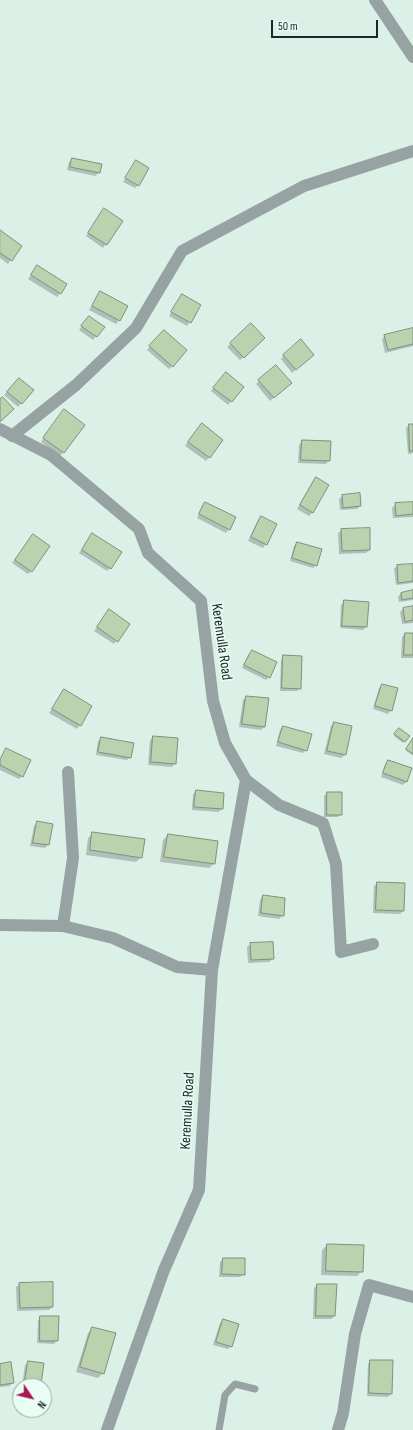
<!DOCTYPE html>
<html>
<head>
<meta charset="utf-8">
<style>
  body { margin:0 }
  #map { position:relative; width:413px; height:1430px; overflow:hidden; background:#dbf1e7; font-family:"Sofia Sans Condensed",sans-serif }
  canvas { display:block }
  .north { position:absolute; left:12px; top:1378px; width:40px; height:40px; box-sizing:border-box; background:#e8fef5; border:1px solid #98a8a1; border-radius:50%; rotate:125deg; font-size:11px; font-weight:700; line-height:16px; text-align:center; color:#1f2724 }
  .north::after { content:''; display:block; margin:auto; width:14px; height:18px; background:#a81753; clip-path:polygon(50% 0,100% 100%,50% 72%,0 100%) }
  .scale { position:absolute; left:271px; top:20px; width:107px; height:18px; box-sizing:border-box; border:2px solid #1f2724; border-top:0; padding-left:5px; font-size:12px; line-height:14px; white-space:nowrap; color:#1f2724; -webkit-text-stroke:3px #e8fef5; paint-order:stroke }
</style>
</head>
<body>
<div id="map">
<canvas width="413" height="1430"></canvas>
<div class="north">N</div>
<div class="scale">50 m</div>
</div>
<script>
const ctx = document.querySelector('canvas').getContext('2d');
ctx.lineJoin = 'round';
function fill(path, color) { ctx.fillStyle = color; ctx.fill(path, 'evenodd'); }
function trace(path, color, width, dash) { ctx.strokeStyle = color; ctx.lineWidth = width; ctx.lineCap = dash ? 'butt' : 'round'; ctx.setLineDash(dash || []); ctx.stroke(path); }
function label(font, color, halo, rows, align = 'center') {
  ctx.font = font + ' "Sofia Sans Condensed",sans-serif'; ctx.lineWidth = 3; ctx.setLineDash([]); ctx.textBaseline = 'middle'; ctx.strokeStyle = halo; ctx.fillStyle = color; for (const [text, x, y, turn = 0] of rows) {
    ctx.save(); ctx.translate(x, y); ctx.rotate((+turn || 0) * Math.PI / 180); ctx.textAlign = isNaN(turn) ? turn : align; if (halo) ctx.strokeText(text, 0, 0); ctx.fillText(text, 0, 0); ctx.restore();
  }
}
fill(new Path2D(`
  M 72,159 L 100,165 L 99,173 L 95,176 L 67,170 L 69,162 Z
  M 136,162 L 138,185 L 135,188 L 123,182 Z
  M 101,213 L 122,221 L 103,248 L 86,236 Z
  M 0,232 L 21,246 L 8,264 L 0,258 Z
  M 37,266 L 60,293 L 57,297 L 28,279 Z
  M 100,292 L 127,307 L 116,324 L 89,310 Z
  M 182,295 L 200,305 L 187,326 L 169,316 Z
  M 89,317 L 103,327 L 93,340 L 79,330 Z
  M 251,325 L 264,338 L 240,360 L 227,347 Z
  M 413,329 L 413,346 L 385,353 L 382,339 L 385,336 Z
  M 164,331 L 172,366 L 169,369 L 147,350 Z
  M 284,355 L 309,358 L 292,373 L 281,359 Z
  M 223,377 L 243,387 L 228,405 L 211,391 Z
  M 259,381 L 287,386 L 270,401 L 256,384 Z
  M 16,382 L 32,390 L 18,407 L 4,395 Z
  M 61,414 L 84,425 L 60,456 L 41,442 Z
  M 409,425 L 413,425 L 413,453 L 408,454 L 406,428 Z
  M 198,428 L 222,440 L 206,461 L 185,446 Z
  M 302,441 L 329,460 L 326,464 L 298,463 L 299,445 Z
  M 316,478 L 328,485 L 312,513 L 309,516 L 297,509 L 313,481 Z
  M 342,496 L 360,506 L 357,509 L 340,510 L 339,499 Z
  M 206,503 L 235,518 L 229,529 L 226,533 L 197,518 L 202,506 Z
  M 413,503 L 413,517 L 393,518 L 392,508 L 396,504 Z
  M 261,517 L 276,524 L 266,544 L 263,548 L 248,541 L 258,520 Z
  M 342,530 L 369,550 L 366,553 L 339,554 L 338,533 Z
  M 33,535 L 31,571 L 28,574 L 12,563 Z
  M 89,538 L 110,568 L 107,571 L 79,553 Z
  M 297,543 L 316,565 L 313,568 L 290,561 L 294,546 Z
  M 413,565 L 413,583 L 396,585 L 394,569 L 397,566 Z
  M 413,591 L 413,600 L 399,602 L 398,597 L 401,593 Z
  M 345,601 L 368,603 L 366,627 L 363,630 L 340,628 L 341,605 Z
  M 413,607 L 413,623 L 402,624 L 400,612 L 403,609 Z
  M 106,614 L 129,624 L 114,644 L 94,631 Z
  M 405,634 L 413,634 L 413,658 L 401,658 L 402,637 Z
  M 252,651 L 269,677 L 266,680 L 242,668 L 249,654 Z
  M 284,656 L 300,688 L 297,691 L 280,691 L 281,660 Z
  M 382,685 L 391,710 L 388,714 L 373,709 L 379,688 Z
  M 64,691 L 80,725 L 77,729 L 49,713 Z
  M 246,697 L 264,727 L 261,730 L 239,727 L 243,700 Z
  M 334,723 L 345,755 L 341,758 L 324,754 L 331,726 Z
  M 283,727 L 306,750 L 303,753 L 276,746 L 280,730 Z
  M 397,731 L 404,741 L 403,743 L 394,736 Z
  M 153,737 L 177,739 L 175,763 L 172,767 L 148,765 L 150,740 Z
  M 102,738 L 130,757 L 127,760 L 96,755 L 98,741 Z
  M 413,739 L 413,755 L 412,755 L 405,750 Z
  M 6,749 L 22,776 L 19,779 L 0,770 L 0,759 Z
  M 388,761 L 407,781 L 403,785 L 381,777 L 385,764 Z
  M 196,791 L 222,809 L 218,812 L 192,810 L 193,794 Z
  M 327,793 L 341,814 L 338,817 L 324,817 L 324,796 Z
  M 37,823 L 48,845 L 45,848 L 30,846 L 34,826 Z
  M 93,833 L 141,857 L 136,862 L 86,855 L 88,838 Z
  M 168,835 L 214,864 L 209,868 L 160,862 L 163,840 Z
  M 377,883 L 403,911 L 400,914 L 373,913 L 374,886 Z
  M 263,896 L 283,915 L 279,919 L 258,916 L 260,900 Z
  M 251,944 L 273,959 L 269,962 L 248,963 L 247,947 Z
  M 327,1245 L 362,1271 L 357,1276 L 321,1275 L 322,1250 Z
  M 223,1259 L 244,1274 L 240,1277 L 219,1277 L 220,1262 Z
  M 20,1284 L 52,1307 L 49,1310 L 17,1311 L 16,1287 Z
  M 317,1285 L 335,1316 L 331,1319 L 313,1319 L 314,1288 Z
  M 41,1317 L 57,1340 L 54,1344 L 37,1343 L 38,1320 Z
  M 223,1320 L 231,1346 L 228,1349 L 213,1345 L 220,1323 Z
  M 93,1328 L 103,1373 L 98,1378 L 76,1372 L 88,1333 Z
  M 371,1361 L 391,1394 L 388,1397 L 367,1396 L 368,1364 Z
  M 29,1362 L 43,1364 L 40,1384 L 38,1386 L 22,1385 L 25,1365 Z
  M 0,1365 L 13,1382 L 10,1386 L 0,1387 Z`), '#0003');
const building = new Path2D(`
  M 72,158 L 102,164 L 100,173 L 70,167 Z
  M 136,160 L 149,168 L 139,186 L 125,178 Z
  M 104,208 L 123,221 L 107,245 L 88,233 Z
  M 0,230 L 22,246 L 12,261 L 0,253 Z
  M 37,265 L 67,284 L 61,294 L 31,275 Z
  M 100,291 L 128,306 L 120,321 L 92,306 Z
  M 182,294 L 201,305 L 191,323 L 171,312 Z
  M 89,316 L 105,327 L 97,337 L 81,326 Z
  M 251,323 L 265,338 L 244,358 L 230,343 Z
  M 413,328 L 413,344 L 388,350 L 384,335 Z
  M 164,330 L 187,350 L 173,367 L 149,346 Z
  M 301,339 L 314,355 L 296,370 L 283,355 Z
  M 276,365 L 292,383 L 274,398 L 258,380 Z
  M 226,372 L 244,387 L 232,402 L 213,388 Z
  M 19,378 L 34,390 L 22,404 L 7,392 Z
  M 3,397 L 14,409 L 0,422 L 0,399 Z
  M 64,409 L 85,425 L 64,453 L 43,438 Z
  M 202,423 L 223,440 L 210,458 L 188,442 Z
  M 409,424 L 413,424 L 413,451 L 410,451 Z
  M 302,440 L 331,441 L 330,461 L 301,460 Z
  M 316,477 L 329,485 L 313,513 L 300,505 Z
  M 360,493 L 361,506 L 343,508 L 342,495 Z
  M 205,502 L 236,517 L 230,530 L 199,514 Z
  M 413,502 L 413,514 L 396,516 L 395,503 Z
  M 261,516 L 277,524 L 267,545 L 251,537 Z
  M 370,528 L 370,550 L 342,551 L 341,529 Z
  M 92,533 L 122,552 L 111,569 L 82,550 Z
  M 33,534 L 50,546 L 32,572 L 15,560 Z
  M 297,542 L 322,549 L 317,566 L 292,558 Z
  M 413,564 L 413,581 L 398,583 L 397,565 Z
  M 413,590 L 413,598 L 402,600 L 401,593 Z
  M 344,600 L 369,602 L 367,627 L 342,626 Z
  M 413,606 L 413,620 L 405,622 L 403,608 Z
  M 109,609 L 130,624 L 118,642 L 97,627 Z
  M 405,633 L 413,633 L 413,655 L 404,655 Z
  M 252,650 L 277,662 L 270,678 L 244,665 Z
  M 283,655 L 302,656 L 301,689 L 282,688 Z
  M 382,684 L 398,688 L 392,711 L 375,706 Z
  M 64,689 L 92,706 L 81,726 L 52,709 Z
  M 246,696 L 269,698 L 265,727 L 242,724 Z
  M 334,722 L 352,726 L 346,755 L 327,751 Z
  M 283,726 L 312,734 L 307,751 L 278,742 Z
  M 399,728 L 410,736 L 405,742 L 394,734 Z
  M 153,736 L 178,738 L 176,764 L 151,762 Z
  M 101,737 L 134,743 L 131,758 L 98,752 Z
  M 413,738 L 413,754 L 406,749 Z
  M 6,748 L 31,760 L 23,777 L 0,765 L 0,760 Z
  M 388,760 L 412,768 L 407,782 L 383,773 Z
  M 196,790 L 224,793 L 223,809 L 194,807 Z
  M 327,792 L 342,792 L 342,815 L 327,815 Z
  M 37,821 L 53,824 L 49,845 L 33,843 Z
  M 92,832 L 145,839 L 142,858 L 90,850 Z
  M 168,834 L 218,841 L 215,864 L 164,857 Z
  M 377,882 L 405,883 L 404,911 L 376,910 Z
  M 263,895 L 285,898 L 284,916 L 261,913 Z
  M 273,942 L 274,959 L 251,960 L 250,943 Z
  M 327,1244 L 364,1245 L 363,1272 L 326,1271 Z
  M 223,1258 L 245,1258 L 245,1275 L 222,1274 Z
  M 53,1282 L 53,1307 L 20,1308 L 19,1283 Z
  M 317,1284 L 337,1284 L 335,1316 L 316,1316 Z
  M 40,1316 L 59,1316 L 58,1341 L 40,1341 Z
  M 223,1319 L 239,1324 L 232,1347 L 216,1342 Z
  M 92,1327 L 116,1333 L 104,1374 L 80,1367 Z
  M 370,1360 L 393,1360 L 392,1394 L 369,1393 Z
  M 28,1361 L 44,1363 L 41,1384 L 25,1382 Z
  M 11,1362 L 14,1383 L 0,1385 L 0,1364 Z`);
fill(building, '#bad3ae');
trace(building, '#838e7e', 1);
trace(new Path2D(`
  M 219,1430 L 225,1395 L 235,1384 L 255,1389`), '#97a2a2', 7);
trace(new Path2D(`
  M 375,0 L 413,57
  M 0,429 L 51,455 L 139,529 L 148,553 L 201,601 L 213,701 L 225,743 L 246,780
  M 12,436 L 76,385 L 136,328 L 182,251 L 304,186 L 413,151
  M 68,772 L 73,858 L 63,926 L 113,938 L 177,967 L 212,970
  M 0,925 L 63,926
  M 107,1430 L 164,1270 L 199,1190 L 212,970 L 246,780 L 279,805 L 323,823 L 336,864 L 341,952 L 373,944
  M 338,1430 L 343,1413 L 355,1334 L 369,1285 L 413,1297`), '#97a2a2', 12);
label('15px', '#1f2724', '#e8fef5', [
  ["Keremulla Road",221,642,82],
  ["Keremulla Road",188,1111,-87]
]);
</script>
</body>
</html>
